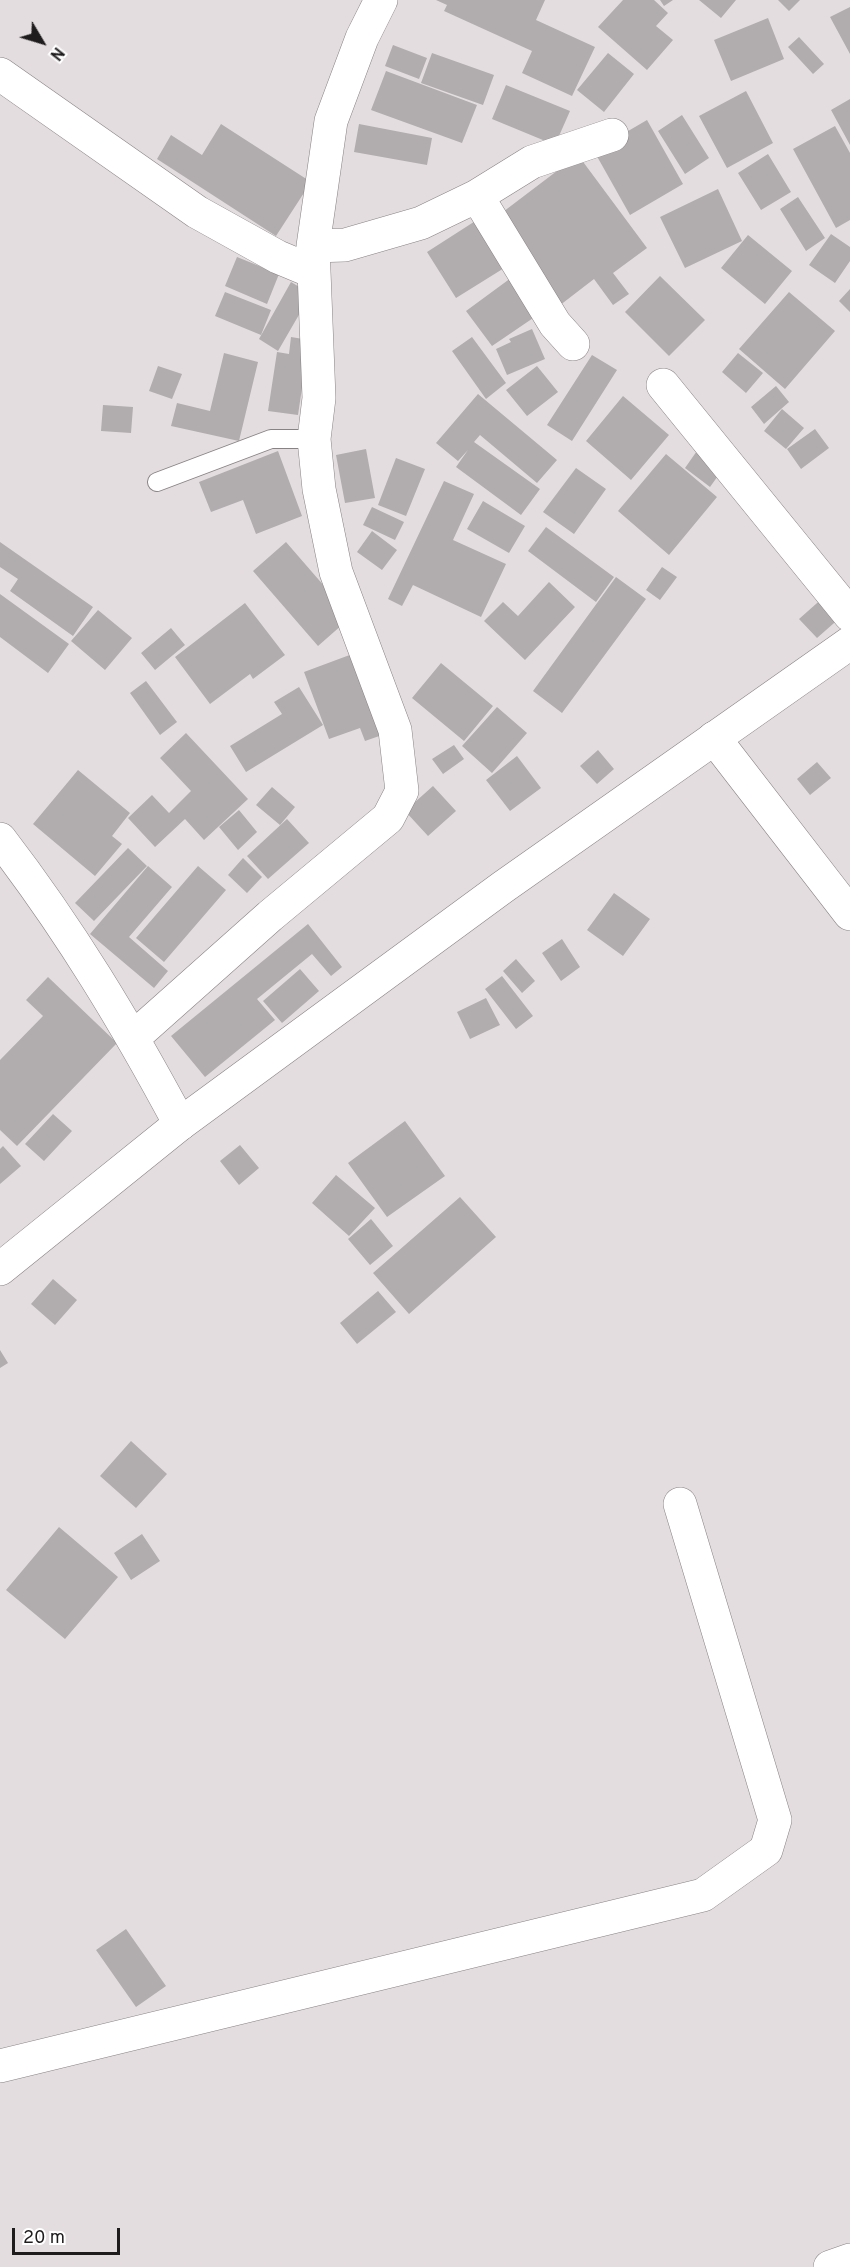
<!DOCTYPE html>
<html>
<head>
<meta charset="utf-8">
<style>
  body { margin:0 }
  #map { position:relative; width:850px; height:2267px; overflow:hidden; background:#e3dde0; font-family:Overpass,sans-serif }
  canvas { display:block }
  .north { position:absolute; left:12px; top:12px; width:60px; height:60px; -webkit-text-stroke:4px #fff; paint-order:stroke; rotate:128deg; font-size:16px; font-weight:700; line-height:24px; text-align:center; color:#1f1c1e }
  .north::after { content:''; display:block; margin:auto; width:21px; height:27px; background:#1f1c1e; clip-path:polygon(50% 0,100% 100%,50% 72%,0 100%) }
  .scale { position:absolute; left:12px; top:2228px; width:108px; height:27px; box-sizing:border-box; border:3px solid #1f1c1e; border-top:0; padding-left:8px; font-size:18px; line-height:21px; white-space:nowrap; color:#1f1c1e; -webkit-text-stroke:4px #fff; paint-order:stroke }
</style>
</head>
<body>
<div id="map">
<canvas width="850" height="2267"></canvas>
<div class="north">N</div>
<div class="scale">20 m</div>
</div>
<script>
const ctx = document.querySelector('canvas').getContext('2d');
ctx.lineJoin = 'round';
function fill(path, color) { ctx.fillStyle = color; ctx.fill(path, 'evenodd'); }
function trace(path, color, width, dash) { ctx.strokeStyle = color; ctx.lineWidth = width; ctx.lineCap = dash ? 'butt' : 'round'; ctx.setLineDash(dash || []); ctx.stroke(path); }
fill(new Path2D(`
  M 436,0 L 545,0 L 536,20 L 595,47 L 572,96 L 522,73 L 532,51 L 444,11 L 447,5 Z
  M 623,0 L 654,0 L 668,13 L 656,26 L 673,40 L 647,70 L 598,27 Z
  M 660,0 L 673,0 L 664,6 Z
  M 699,0 L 736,0 L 721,18 Z
  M 778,0 L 800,0 L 789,11 Z
  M 850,7 L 850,54 L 830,17 Z
  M 768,18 L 784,59 L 731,81 L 714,40 Z
  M 799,37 L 824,64 L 813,74 L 788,47 Z
  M 393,45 L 427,58 L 419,79 L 385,66 Z
  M 432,53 L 494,75 L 483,105 L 421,83 Z
  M 608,53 L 634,74 L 604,112 L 577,90 Z
  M 386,71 L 477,105 L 462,143 L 371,110 Z
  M 506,85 L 570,111 L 555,145 L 492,119 Z
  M 746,91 L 773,143 L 727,168 L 699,116 Z
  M 850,99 L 850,145 L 831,110 Z
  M 682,115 L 709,158 L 685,174 L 658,131 Z
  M 647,120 L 683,184 L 630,215 L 594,151 Z
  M 221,124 L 311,182 L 276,236 L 157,159 L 171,135 L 202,155 Z
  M 359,124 L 432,138 L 427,165 L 354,152 Z
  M 835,126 L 850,153 L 850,220 L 836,228 L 793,149 Z
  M 768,154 L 791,192 L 761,210 L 738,173 Z
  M 578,155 L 647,248 L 613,273 L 629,294 L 613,305 L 594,279 L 555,309 L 495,218 Z
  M 718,189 L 742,241 L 685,268 L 660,217 Z
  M 798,197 L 825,238 L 806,251 L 780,209 Z
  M 480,218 L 509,265 L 456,298 L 427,252 Z
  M 831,234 L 850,247 L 850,261 L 835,283 L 809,265 Z
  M 748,235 L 792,271 L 765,304 L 721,268 Z
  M 237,257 L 279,274 L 267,304 L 225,286 Z
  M 515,275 L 542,312 L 492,346 L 466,311 Z
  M 660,276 L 705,320 L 669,356 L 625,312 Z
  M 291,282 L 311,294 L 278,351 L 259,339 Z
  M 850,289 L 850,312 L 839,301 Z
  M 225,292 L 271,310 L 261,335 L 215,316 Z
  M 789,292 L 835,331 L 785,389 L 739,349 Z
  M 532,329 L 545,359 L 507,375 L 496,349 L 511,342 L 509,339 Z
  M 291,337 L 309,340 L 298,415 L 268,411 L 277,352 L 289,354 Z
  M 472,337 L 506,383 L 486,399 L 452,351 Z
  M 224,353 L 258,362 L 239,441 L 171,426 L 177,403 L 210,411 Z
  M 738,353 L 763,373 L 746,393 L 722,372 Z
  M 592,355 L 617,370 L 572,441 L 547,425 Z
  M 158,366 L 182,374 L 172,399 L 149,391 Z
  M 537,366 L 558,392 L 527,416 L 506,390 Z
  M 776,386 L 789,402 L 764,424 L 751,407 Z
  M 478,394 L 557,460 L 537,483 L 480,435 L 474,442 L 540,489 L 521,515 L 456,467 L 468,450 L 458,461 L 436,443 Z
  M 623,396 L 669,435 L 631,480 L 586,441 Z
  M 103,405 L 133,407 L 131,433 L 101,431 Z
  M 782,409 L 804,428 L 786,449 L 764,431 Z
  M 815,429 L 829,448 L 801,469 L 787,449 Z
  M 699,448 L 725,466 L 710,487 L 685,468 Z
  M 366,449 L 375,498 L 345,503 L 336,455 Z
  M 278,451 L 302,516 L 256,534 L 243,500 L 211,512 L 199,482 Z
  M 666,454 L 717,497 L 669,555 L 618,511 Z
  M 396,458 L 425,469 L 406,516 L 378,505 Z
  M 576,468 L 606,489 L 574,534 L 543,512 Z
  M 444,481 L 474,494 L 453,540 L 506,564 L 481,617 L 413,585 L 402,606 L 388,599 Z
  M 483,501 L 525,526 L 509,553 L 467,529 Z
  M 372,507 L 404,522 L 395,540 L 363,525 Z
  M 546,527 L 614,577 L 596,602 L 528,551 Z
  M 372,531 L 397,550 L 382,570 L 357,552 Z
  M 0,542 L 93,607 L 73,636 L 10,591 L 18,579 L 0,567 Z
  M 286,542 L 351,617 L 318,646 L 253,571 Z
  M 662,567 L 677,577 L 660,600 L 646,590 Z
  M 616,577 L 646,599 L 562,713 L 533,691 Z
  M 549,582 L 575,607 L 525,660 L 484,621 L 503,602 L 518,616 Z
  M 0,594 L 69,644 L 48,673 L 0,637 Z
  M 825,596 L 842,616 L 817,638 L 799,619 Z
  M 245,603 L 285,655 L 253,679 L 250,674 L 210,704 L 175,657 Z
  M 98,610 L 132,638 L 105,670 L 71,641 Z
  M 171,628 L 185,645 L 155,670 L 141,653 Z
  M 355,653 L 385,734 L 365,741 L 360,728 L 329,739 L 304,672 Z
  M 441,663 L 493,706 L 464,741 L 412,698 Z
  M 146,681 L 177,722 L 160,735 L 130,693 Z
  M 299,687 L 323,725 L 246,772 L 230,746 L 282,714 L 274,702 Z
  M 497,707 L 527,733 L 492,773 L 462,746 Z
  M 186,733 L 248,799 L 204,840 L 185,819 L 155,847 L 128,818 L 152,795 L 169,813 L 191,791 L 160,758 Z
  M 454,745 L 464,759 L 443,774 L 432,759 Z
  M 598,750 L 614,769 L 597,784 L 580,766 Z
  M 517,756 L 541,788 L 510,811 L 486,780 Z
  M 817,762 L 831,778 L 810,795 L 797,779 Z
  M 78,770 L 130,813 L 112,836 L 122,844 L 95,876 L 33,824 Z
  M 433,786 L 456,811 L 428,836 L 405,811 Z
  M 272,787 L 295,807 L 280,825 L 256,805 Z
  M 239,810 L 257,832 L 238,850 L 219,827 Z
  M 287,819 L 309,843 L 268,879 L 247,856 Z
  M 128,848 L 147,866 L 94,921 L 75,903 Z
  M 243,858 L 262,877 L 247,893 L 228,875 Z
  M 148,866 L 172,887 L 129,937 L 168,971 L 154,988 L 90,934 Z
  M 198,866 L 226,890 L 164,962 L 136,938 Z
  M 614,893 L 650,919 L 623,956 L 587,930 Z
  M 308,924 L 342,967 L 331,976 L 312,954 L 257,999 L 275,1020 L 205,1077 L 171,1036 Z
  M 562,939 L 580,967 L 561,981 L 542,953 Z
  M 516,959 L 535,981 L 522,993 L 503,971 Z
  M 300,969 L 319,991 L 282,1023 L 263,1001 Z
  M 502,976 L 533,1016 L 516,1029 L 485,989 Z
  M 48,977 L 117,1043 L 17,1146 L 0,1130 L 0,1060 L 43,1016 L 26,1000 Z
  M 486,998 L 500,1025 L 470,1039 L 457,1012 Z
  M 53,1114 L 72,1131 L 44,1161 L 25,1144 Z
  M 405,1121 L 445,1176 L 387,1217 L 348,1163 Z
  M 240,1145 L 259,1168 L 239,1185 L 220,1161 Z
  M 3,1146 L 21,1166 L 0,1184 L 0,1149 Z
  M 336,1175 L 375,1208 L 349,1236 L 312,1203 Z
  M 460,1197 L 496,1237 L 409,1314 L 373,1273 Z
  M 371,1219 L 393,1246 L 370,1265 L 348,1239 Z
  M 53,1279 L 77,1300 L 55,1325 L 31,1304 Z
  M 378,1291 L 396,1312 L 357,1344 L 340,1323 Z
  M 0,1350 L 8,1363 L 0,1368 Z
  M 131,1441 L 167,1474 L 136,1508 L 100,1476 Z
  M 59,1527 L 118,1577 L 65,1639 L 6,1590 Z
  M 142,1534 L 160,1561 L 131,1580 L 114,1553 Z
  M 126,1929 L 166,1986 L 136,2007 L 96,1950 Z`), '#b1acae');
const lane = new Path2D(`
  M 157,482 L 271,439 L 314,439`);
const street = new Path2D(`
  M 0,74 L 197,212 L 278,257 L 314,272
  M 477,196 L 555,324 L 573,344
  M 313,246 L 345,245 L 421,223 L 477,196 L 532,162 L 612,135
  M 663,385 L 850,615
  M 714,738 L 850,914
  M 0,839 C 70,930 126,1023 180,1124
  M 134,1037 L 270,916 L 388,818 L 402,791 L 395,730 L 336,572 L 319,489 L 314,439 L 319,398 L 313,246 L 331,121 L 362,38 L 381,0
  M 0,2066 L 703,1895 L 766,1850 L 775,1820 L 680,1504
  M 830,2267 L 850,2260`);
const secondary = new Path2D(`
  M 0,1269 L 180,1124 L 503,887 L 850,643`);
trace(lane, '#888285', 20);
trace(street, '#888285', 34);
trace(secondary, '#888285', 34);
trace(lane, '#fff', 18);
trace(street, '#fff', 33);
trace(secondary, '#fff', 33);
</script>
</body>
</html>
